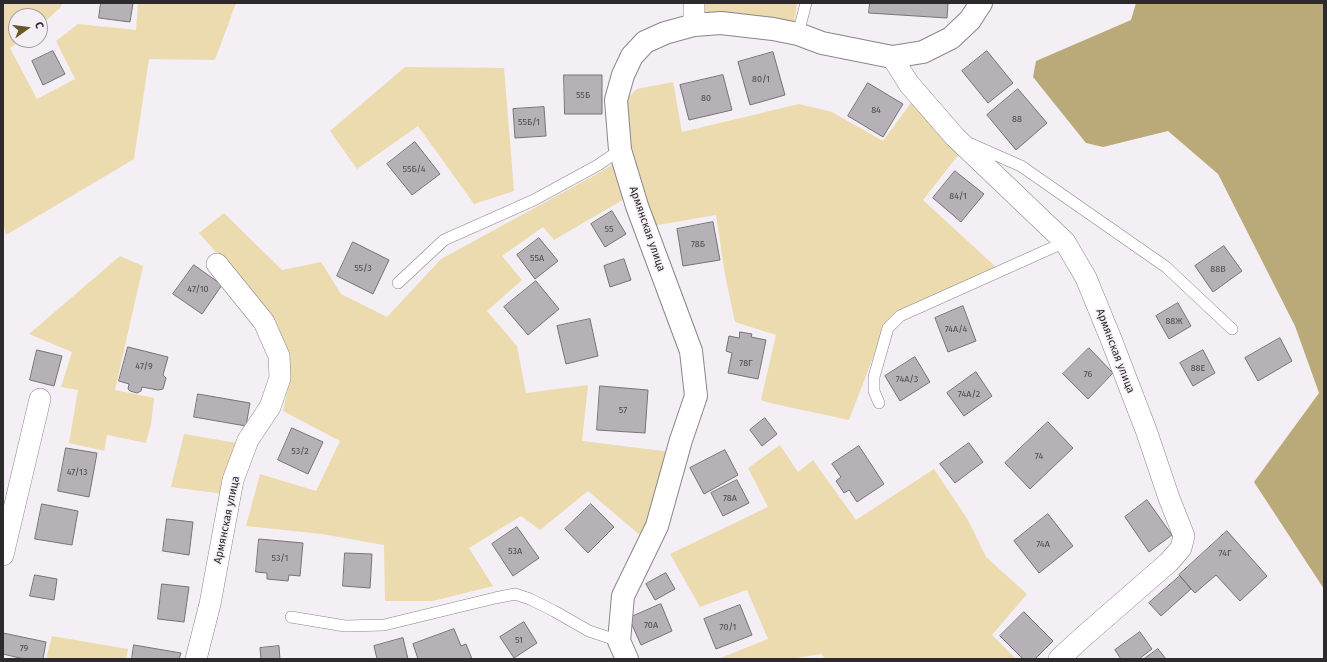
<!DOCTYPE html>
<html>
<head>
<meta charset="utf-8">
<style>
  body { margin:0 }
  #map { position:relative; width:1327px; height:662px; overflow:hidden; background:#f4eff4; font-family:"Fira Sans",sans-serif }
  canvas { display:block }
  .frame { position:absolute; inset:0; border:4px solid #2c2a2c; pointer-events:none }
  .north { position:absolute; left:8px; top:8px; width:40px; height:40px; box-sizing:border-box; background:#f4eff4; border:1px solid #a4a0a4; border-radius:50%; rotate:76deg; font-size:11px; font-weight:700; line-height:16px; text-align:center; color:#2c2a2c }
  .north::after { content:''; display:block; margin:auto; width:14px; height:18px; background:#675724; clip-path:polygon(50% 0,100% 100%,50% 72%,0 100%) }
</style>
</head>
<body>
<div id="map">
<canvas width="1327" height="662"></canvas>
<div class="frame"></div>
<div class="north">С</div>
</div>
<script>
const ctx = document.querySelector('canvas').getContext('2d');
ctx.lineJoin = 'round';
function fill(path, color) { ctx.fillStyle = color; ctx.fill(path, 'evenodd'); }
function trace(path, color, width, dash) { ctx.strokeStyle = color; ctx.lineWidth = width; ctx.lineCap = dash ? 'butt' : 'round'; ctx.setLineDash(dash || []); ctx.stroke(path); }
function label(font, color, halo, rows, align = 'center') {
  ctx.font = font + ' "Fira Sans",sans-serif'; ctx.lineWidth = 3; ctx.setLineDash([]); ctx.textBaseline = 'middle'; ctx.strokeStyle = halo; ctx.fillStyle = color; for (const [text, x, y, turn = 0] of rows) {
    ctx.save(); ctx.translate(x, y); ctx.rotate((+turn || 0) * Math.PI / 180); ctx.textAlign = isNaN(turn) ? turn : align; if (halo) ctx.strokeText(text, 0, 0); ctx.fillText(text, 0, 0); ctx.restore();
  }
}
fill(new Path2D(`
  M 3,3 L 62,3 L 61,7 L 40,26 L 40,16 L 16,16 L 16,40 L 22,40 L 10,48 L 37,99 L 75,79 L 56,41 L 78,24 L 136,30 L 138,3 L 236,3 L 215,60 L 149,59 L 134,159 L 6,235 L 3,221 Z
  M 704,3 L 797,3 L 794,25 L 725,12 L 704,16 Z
  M 405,67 L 504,68 L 514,191 L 474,204 L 418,126 L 357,169 L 330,131 Z
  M 673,82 L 682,132 L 799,104 L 832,112 L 883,141 L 913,100 L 963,149 L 923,200 L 998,269 L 885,326 L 849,420 L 770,403 L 761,400 L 776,335 L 735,322 L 725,275 L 716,215 L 652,226 L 630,158 L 624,101 L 637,89 Z
  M 615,163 L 626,198 L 554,240 L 543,227 L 502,256 L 522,280 L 487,311 L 517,346 L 526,393 L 588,385 L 582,441 L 671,452 L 654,507 L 641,536 L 588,491 L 540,530 L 521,516 L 469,548 L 493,586 L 433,601 L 385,601 L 384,545 L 322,534 L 246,526 L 260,474 L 316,491 L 340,441 L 283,411 L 289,383 L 286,345 L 274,318 L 199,233 L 224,213 L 282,270 L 321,262 L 341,294 L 387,317 L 441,259 L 595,175 Z
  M 120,256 L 143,266 L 115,390 L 154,398 L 151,424 L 146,443 L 107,435 L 104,451 L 69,443 L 78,390 L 61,387 L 72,352 L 29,334 Z
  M 184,434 L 237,443 L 224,494 L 171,487 Z
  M 780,445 L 798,472 L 813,460 L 856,520 L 934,469 L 968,520 L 986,557 L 1027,594 L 992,635 L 1016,659 L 826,659 L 821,654 L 790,659 L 718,659 L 768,639 L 747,590 L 700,607 L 670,554 L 768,507 L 748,468 Z
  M 52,636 L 128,649 L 126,659 L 46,659 Z`), '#ebdbaf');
fill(new Path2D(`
  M 1136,3 L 1324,3 L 1324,589 L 1254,482 L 1319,393 L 1295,326 L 1218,174 L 1168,131 L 1103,147 L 1086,143 L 1033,77 L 1036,61 L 1131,20 Z`), '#bbaa79');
const building = new Path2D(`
  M 101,3 L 133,3 L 130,22 L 99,18 Z
  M 870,3 L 948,3 L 947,18 L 869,13 Z
  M 53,51 L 65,74 L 43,85 L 32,61 Z
  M 987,51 L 1013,83 L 988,103 L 962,71 Z
  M 773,52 L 785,95 L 750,105 L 738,62 Z
  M 564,75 L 602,75 L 602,114 L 565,114 Z
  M 723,75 L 732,110 L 689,120 L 680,85 Z
  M 868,83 L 903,104 L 883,137 L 848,116 Z
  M 1018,89 L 1047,123 L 1016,150 L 987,115 Z
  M 544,107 L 546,136 L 515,138 L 513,109 Z
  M 415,142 L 440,174 L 412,195 L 387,164 Z
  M 955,171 L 984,194 L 961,222 L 933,198 Z
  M 612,211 L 626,234 L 605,247 L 591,224 Z
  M 713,222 L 720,260 L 683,266 L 677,229 Z
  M 539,238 L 558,261 L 535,279 L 517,255 Z
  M 353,242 L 389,260 L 373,294 L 337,276 Z
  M 1224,246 L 1242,271 L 1213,292 L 1195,266 Z
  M 624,259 L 631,280 L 610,287 L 604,266 Z
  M 194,265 L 222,285 L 202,314 L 173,294 Z
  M 536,281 L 559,309 L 528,335 L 504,307 Z
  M 1178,303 L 1191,326 L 1169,339 L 1156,316 Z
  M 963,306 L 976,341 L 948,352 L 935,318 Z
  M 590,319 L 598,356 L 566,364 L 557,326 Z
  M 740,332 L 752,334 L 751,337 L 766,340 L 758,379 L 728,373 L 732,353 L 726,351 L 729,336 L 739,338 Z
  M 1280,338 L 1292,361 L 1258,381 L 1245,358 Z
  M 128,347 L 168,357 L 163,375 L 166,378 L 163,389 L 158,390 L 142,387 L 141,391 L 137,393 L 130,391 L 128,389 L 129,384 L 119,381 Z
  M 1089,348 L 1113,373 L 1088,399 L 1063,374 Z
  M 37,350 L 62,356 L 54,386 L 30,380 Z
  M 1203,350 L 1215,373 L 1193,386 L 1180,363 Z
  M 915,357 L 930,382 L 900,401 L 885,376 Z
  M 976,372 L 992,396 L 964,416 L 947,393 Z
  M 600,386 L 648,390 L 645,433 L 597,430 Z
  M 198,394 L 250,403 L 246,426 L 194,417 Z
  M 765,418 L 777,434 L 762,446 L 750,430 Z
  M 1048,422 L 1073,448 L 1030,489 L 1005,463 Z
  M 292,428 L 323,442 L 308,474 L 278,460 Z
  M 969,443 L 983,462 L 955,483 L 940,464 Z
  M 859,446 L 884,484 L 857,502 L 849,490 L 844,493 L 836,481 L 841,477 L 832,464 Z
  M 66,448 L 97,453 L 89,497 L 58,491 Z
  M 725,450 L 738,475 L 704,494 L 690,468 Z
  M 737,480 L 749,503 L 723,516 L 711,493 Z
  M 1147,500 L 1172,535 L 1149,552 L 1125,517 Z
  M 42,504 L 78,511 L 72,545 L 35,539 Z
  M 591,504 L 614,527 L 588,553 L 565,529 Z
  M 1048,514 L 1073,546 L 1039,573 L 1014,541 Z
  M 167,519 L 193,522 L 189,555 L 163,551 Z
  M 517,527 L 539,558 L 513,576 L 492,544 Z
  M 1227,531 L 1267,576 L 1240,601 L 1216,575 L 1195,593 L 1179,575 Z
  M 259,539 L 303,543 L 300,576 L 289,575 L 288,581 L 267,579 L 267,573 L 256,572 Z
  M 345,553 L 372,554 L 370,588 L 343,586 Z
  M 666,573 L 675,589 L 655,600 L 646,584 Z
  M 35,575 L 57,579 L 54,600 L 30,596 Z
  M 1180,576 L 1191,589 L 1161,616 L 1149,603 Z
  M 162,584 L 189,587 L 184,622 L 158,619 Z
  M 661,604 L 672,631 L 641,645 L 629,618 Z
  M 740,605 L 752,635 L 716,649 L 704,619 Z
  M 1024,612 L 1053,641 L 1035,659 L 1023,659 L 1000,636 Z
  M 524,622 L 537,643 L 514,658 L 500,637 Z
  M 454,629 L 461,646 L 466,644 L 472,659 L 418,659 L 413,644 Z
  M 1140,632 L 1152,649 L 1139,659 L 1121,659 L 1115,650 Z
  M 3,633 L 46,642 L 43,659 L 24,659 L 3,654 Z
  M 403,638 L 408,659 L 377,659 L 374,646 Z
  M 134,645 L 181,653 L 179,659 L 132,659 Z
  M 279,646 L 280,659 L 261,659 L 260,648 Z
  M 1158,649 L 1166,659 L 1144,659 Z`);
fill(building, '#b6b1b6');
trace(building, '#767276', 1);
const service = new Path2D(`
  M 798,34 L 806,3
  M 971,144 L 1021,166 L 1166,267 L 1232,329
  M 398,283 L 444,240 L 534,200 L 598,165 L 620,150
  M 879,403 L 874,391 L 874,377 L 888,328 L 900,316 L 1065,242
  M 291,617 L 345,626 L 384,625 L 495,598 L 515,594 L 530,599 L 554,611 L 589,631 L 619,641`);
const minor = new Path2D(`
  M 694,3 L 694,25
  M 892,57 L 909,84 L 955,137 L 1065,242 L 1086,278 L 1111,339 L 1146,430 L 1169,498 L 1184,536 L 1181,548 L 1169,562 L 1084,636 L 1059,659
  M 3,555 L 40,399
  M 196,659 L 210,604 L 233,480 L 248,440 L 270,407 L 280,378 L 279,356 L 264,322 L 217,264`);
const tertiary = new Path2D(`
  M 627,659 L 619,641 L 623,596 L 657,526 L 681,440 L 696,396 L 691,351 L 637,206 L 620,150 L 616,100 L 623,75 L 632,56 L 645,42 L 665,33 L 694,25 L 721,23 L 773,29 L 798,34 L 822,43 L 892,57 L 923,52 L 951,38 L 970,20 L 981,3`);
trace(service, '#8a858a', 12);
trace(minor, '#8a858a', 22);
trace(tertiary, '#8a858a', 24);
trace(service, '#fff', 11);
trace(minor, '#fff', 21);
trace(tertiary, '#fff', 22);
label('9px', '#4e4c4e', null, [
  ["80/1",761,79],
  ["55Б",583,95],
  ["80",706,98],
  ["84",876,110],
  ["88",1017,119],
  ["55Б/1",529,122],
  ["55Б/4",414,169],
  ["84/1",958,196],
  ["55",609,229],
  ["78Б",698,244],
  ["55А",537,258],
  ["55/3",363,268],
  ["88В",1218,269],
  ["47/10",198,289],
  ["88Ж",1174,321],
  ["74А/4",956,329],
  ["78Г",746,363],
  ["47/9",144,366],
  ["88Е",1198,368],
  ["76",1088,374],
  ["74А/3",907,379],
  ["74А/2",969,394],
  ["57",623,410],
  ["53/2",300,451],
  ["74",1039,456],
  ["47/13",77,472],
  ["78А",730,498],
  ["74А",1043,544],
  ["53А",515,551],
  ["74Г",1225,553],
  ["53/1",280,558],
  ["70А",651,625],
  ["70/1",728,627],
  ["51",519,640],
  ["79",24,648]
]);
label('11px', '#2c2a2c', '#f4eff4', [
  ["Армянская улица",647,229,71],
  ["Армянская улица",1115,351,69],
  ["Армянская улица",227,520,-78]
]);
</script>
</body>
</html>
